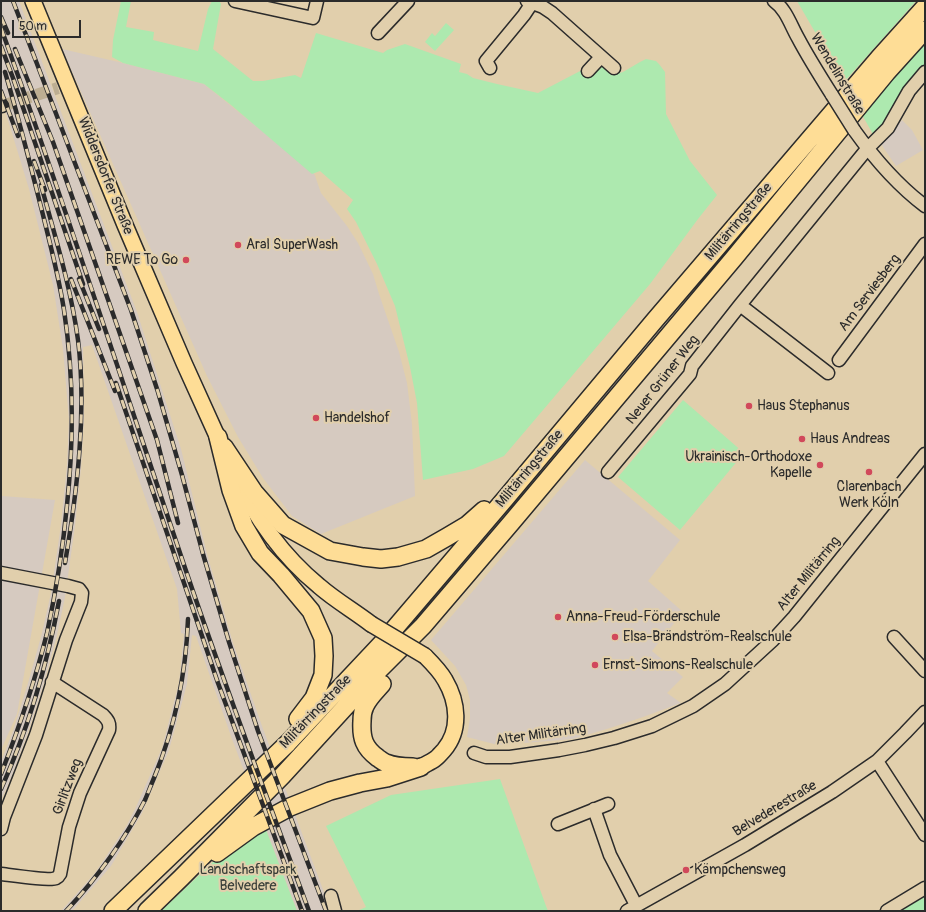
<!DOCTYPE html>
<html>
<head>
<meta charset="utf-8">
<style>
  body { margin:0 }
  #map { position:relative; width:926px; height:912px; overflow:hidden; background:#e1cfac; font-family:Pangolin,sans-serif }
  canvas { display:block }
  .frame { position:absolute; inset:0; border:2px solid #2b2b2b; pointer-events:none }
  .scale { position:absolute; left:12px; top:20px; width:69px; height:18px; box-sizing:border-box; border:2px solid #2b2b2b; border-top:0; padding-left:5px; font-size:12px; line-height:14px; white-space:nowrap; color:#2b2b2b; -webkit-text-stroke:3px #e1cfac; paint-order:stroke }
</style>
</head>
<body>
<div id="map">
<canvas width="926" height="912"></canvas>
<div class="frame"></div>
<div class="scale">50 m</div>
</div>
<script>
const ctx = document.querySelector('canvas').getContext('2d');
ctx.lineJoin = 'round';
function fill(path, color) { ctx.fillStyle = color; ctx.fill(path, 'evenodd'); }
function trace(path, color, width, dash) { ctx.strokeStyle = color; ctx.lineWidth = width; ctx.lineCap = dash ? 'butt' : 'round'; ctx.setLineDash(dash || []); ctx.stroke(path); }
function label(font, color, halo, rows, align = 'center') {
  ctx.font = font + ' Pangolin,sans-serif'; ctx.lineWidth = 4; ctx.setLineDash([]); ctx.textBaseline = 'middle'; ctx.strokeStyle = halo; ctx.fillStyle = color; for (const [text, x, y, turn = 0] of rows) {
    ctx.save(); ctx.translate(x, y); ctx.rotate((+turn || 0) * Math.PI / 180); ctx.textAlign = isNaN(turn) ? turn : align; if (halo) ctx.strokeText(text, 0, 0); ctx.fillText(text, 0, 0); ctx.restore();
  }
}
fill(new Path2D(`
  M 1,1 L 19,1 L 137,312 L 181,449 L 207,554 L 233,643 L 262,726 L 331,911 L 297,911 L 232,739 L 196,636 L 192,635 L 187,684 L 169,750 L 142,813 L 111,866 L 72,911 L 61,911 L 95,873 L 127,825 L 136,807 L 162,748 L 179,683 L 184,634 L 181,633 L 177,589 L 92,345 L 83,347 L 84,418 L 81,468 L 75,526 L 65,597 L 57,635 L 43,686 L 27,735 L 11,778 L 1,800 L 1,762 L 13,731 L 28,683 L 42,633 L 51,593 L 61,525 L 67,466 L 69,420 L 63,349 L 53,285 L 29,189 L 1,97 Z
  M 62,49 L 123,63 L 204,84 L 314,173 L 321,193 L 347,226 L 358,243 L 373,274 L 379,294 L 399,352 L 407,383 L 412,424 L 415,496 L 321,534 L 292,516 L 263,478 L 238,437 L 207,376 Z
  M 902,120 L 912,130 L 923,150 L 896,166 L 883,147 L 881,142 Z
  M 585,460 L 680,540 L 648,581 L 683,612 L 652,651 L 683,677 L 667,693 L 681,703 L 643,717 L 610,728 L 573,739 L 498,745 L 467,737 L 470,718 L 470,700 L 466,685 L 455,666 L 431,640 Z
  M 1,480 L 2,496 L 55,500 L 17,714 L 1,750 Z`), '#d6cac0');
fill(new Path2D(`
  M 121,1 L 131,1 L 126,27 L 154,32 L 153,40 L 198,51 L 208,9 L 212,1 L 219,1 L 221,4 L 213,49 L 253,81 L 263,81 L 295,75 L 301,78 L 316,33 L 383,53 L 387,50 L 405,44 L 461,64 L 459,72 L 467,74 L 473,78 L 497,84 L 538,93 L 584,69 L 599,65 L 606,65 L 616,74 L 623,72 L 640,62 L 646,59 L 656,61 L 659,64 L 665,72 L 666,114 L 690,161 L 717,195 L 698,219 L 650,284 L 504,456 L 473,469 L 423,480 L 417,403 L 410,367 L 395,306 L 377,264 L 356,222 L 347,209 L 353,200 L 320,171 L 312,174 L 231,105 L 204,84 L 123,63 L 112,57 L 113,40 Z
  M 797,1 L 916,1 L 844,82 Z
  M 446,23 L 454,30 L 435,51 L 425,42 L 432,33 L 435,36 L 436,35 Z
  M 925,39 L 925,67 L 885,125 L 874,136 L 861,113 Z
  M 683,400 L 744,453 L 680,530 L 618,477 Z
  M 500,779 L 546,906 L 548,911 L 357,911 L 366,907 L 326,826 L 391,795 Z
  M 265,827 L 297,911 L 161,911 L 213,862 Z
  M 925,892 L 925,911 L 891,911 Z`), '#ade9af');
trace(new Path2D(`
  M 2,106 L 58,88`), '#bdae92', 12, [12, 6]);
const minor = new Path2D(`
  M 235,1 L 313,18 L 317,1
  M 527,1 L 543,7 L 552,13 L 614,68
  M 774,1 C 786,9 791,26 798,38 C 808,57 820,76 832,95
  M 378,33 L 408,1
  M 490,68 L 486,61 L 524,15 L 532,3
  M 588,71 L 601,57
  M 1,106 L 2,106
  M 854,130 C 874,158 897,185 925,206
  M 740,305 L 828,373
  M 839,360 L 925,244
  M 608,472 L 690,374 L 692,366 L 740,305 L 867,149 L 888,128 L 909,91 L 925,72
  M 1,573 L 68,586 L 79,589 L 82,593 L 81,602 L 66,640 L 36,735 L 4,817 L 1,829
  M 894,637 L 925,671
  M 474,753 L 486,757 L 510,757 L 559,750 L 585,745 L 614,738 L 652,726 L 693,706 L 725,684 L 773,640 L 794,617 L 925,454
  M 877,761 L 925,835
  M 594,809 L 610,855 L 636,905
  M 558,824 L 608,804
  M 1,874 C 10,875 51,881 56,878 C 58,877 59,876 60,874 L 69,827 L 80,793 L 109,730 C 110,723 108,720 103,715 L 52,682
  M 331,896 L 335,911
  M 627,911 L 745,845 L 832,792 L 877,761 L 905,733 L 925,712
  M 887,911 L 925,888`);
const major = new Path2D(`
  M 33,1 L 125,225 L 184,363 L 222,447
  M 232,469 C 253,514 281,555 319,586 C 335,600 354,611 371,624
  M 421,767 C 426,764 431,762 435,759 C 438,757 441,753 444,750 C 461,730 458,702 445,680 C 440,671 433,664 425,656`);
const highway = new Path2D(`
  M 218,437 L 231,490 L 244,526 L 260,553 L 281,575 L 311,611 L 323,638 L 324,656 L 323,675 L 314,698 L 298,719
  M 224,447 L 254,492 L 283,525 L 330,551 L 363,557 L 381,559 L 398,557 L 426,549 L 447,537 L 467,525 L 484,510
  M 382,684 C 376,691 369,697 365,706 C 363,710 362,716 362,721 C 361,738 364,748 378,758 C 381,760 383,762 386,763 C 395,767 404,767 413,767
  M 217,853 L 253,827 L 290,807 L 330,791 L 360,783 L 387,778 L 421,767
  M 113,911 L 288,743 L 383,642 L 505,499 L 655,320 L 879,58 L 925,7
  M 147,911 L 181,878 L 282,776 L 380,669 L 423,626 L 511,523 L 734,258 L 887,72 L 925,30`);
trace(minor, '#2b2b2b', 15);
trace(major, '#2b2b2b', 18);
trace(highway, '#2b2b2b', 20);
trace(minor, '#e1cfac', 12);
trace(major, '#fedd96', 15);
trace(highway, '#fedd96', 17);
const rail = new Path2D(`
  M 13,1 L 131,310 L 158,392 L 182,475 L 203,554 L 229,642 L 258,731 L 326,911
  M 1,17 L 8,33
  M 1,28 C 64,202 121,378 180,553 C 220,673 265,792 309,911
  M 1,46 L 13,78 L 83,284
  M 15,49 L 53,142 L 157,440 L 178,523
  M 1,91 L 18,136
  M 34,161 L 45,190
  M 41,185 C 55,236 71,288 78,340 C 87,412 77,492 65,563
  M 71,279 L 115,391
  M 79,279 L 99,329
  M 116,383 L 218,683 L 302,911
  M 1,774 C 19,728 35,681 47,633 C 56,591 63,548 67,505 C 74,439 74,376 64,310 C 59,278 51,247 43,215 C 31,167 19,119 5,72
  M 1,789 C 28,729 47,665 59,601
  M 66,911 C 97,878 124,841 145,800 C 148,793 151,785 154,778 C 175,727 186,674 188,619`);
trace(rail, '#2b2b2b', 4.5);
trace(rail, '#e1cfac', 3, [9]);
const minorBridge = new Path2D(`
  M 832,95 L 854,130`);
const majorBridge = new Path2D(`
  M 371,624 L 425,656`);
trace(minorBridge, '#2b2b2b', 15, []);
trace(majorBridge, '#2b2b2b', 18, []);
trace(minorBridge, '#e1cfac', 12);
trace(majorBridge, '#fedd96', 15);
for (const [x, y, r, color] of [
  [238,245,4,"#d1495b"],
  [186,260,4,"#d1495b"],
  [749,406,4,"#d1495b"],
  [316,418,4,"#d1495b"],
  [802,439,4,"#d1495b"],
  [820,465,4,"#d1495b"],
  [869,472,4,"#d1495b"],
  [558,617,4,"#d1495b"],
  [615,637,4,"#d1495b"],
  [595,665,4,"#d1495b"],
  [686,870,4,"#d1495b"]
]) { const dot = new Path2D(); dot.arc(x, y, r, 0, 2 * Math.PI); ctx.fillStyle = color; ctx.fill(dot); trace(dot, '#e1cfac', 1.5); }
label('14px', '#2b2b2b', '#e1cfac', [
  ["Wendelinstraße",837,74,59],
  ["Widdersdorfer Straße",105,176,68],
  ["Militärringstraße",739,222,-50],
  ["Am Serviesberg",870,293,-53],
  ["Neuer Grüner Weg",663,380,-52],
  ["Militärringstraße",530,469,-50],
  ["Alter Militärring",809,574,-51],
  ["Militärringstraße",316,712,-46],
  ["Alter Militärring",541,735,-8],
  ["Girlitzweg",68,787,-69],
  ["Belvederestraße",775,809,-31]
]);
label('14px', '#2b2b2b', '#e1cfac', [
  ["Aral SuperWash",246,245],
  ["REWE To Go",178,260,"right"],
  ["Haus Stephanus",757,406],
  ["Handelshof",324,418],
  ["Haus Andreas",810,439],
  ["Ukrainisch-Orthodoxe",812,457,"right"],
  ["Kapelle",812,473,"right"],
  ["Clarenbach",869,487,"center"],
  ["Werk Köln",869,503,"center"],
  ["Anna-Freud-Förderschule",566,617],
  ["Elsa-Brändström-Realschule",623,637],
  ["Ernst-Simons-Realschule",603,665],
  ["Kämpchensweg",694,870]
], 'left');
label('14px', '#383e38', '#e1cfac', [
  ["Landschaftspark",248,870],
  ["Belvedere",248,886]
]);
</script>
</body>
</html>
